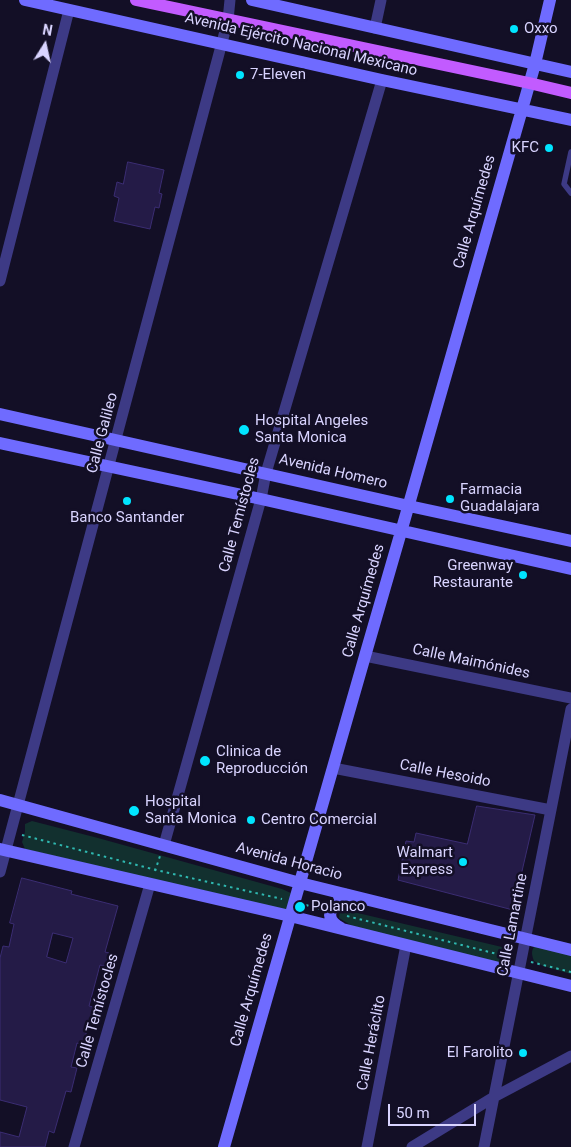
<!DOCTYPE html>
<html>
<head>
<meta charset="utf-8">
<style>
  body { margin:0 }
  #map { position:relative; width:571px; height:1147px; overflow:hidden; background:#130f26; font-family:Roboto,sans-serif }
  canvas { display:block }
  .north { position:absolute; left:20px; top:20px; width:50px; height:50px; -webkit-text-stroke:4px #130f26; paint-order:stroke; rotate:10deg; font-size:14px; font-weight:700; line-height:20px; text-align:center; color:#d9d4ff }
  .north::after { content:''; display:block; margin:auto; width:18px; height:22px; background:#d9d4ff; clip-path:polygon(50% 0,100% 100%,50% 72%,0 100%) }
  .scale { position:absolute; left:388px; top:1104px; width:88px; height:22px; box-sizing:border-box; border:2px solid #d9d4ff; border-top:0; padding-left:6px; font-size:15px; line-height:18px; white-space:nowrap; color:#d9d4ff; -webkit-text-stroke:4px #130f26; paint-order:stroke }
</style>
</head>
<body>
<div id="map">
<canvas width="571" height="1147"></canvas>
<div class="north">N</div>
<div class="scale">50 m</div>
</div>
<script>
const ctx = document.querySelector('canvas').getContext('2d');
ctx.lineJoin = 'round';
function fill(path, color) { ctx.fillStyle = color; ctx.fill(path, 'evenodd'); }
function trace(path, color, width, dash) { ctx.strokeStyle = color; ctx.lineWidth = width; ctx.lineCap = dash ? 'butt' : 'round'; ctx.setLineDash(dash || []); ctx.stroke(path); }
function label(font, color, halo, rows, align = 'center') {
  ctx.font = font + ' Roboto,sans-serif'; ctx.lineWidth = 5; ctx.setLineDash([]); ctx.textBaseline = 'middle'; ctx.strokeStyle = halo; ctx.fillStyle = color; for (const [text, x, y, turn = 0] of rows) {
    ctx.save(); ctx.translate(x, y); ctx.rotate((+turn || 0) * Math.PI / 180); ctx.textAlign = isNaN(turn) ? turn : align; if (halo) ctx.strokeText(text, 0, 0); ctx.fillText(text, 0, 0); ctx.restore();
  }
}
fill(new Path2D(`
  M 32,821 L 98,838 L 282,889 L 293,894 L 289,912 L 25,849 L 22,842 L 25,832 L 25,824 Z
  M 345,910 L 502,947 L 499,965 L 352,926 L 339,918 L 340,911 Z
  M 537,944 L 571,951 L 571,974 L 543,966 L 534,961 C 531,953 531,949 537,944 Z`), '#12302f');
const building = new Path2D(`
  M 128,162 L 164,170 L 159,193 L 162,194 L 159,208 L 155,207 L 150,229 L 114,221 L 119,198 L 114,196 L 117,182 L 123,184 Z
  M 477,806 L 535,815 L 513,910 L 398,880 L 406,841 L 414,842 L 416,833 L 467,844 Z
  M 22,878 L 72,891 L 71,894 L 118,906 L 105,952 L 109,953 L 105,966 L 100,965 L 89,1006 L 93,1007 L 83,1045 L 77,1043 L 71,1067 L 77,1068 L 71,1092 L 66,1091 L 54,1133 L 49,1131 L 45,1147 L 0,1147 L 0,1132 L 19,1137 L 27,1107 L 0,1100 L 0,958 L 3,946 L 9,947 L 14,924 L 10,923 ZM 53,933 L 73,938 L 66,963 L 47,957 Z`);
fill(building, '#241b47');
trace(building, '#3b2d73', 1);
trace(new Path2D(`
  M 22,835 L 156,870 L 282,899
  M 155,871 L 160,856
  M 306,905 L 320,909
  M 347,916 L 509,957
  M 531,962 L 571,972`), '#2fb8b0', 2, [2.5, 4]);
trace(new Path2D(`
  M 571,152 L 564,184 L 571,193`), '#3d3a85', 5.5);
trace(new Path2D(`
  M 375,28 L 381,0
  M 0,281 L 69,10
  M 365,656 L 571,698
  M 333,768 L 551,810
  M 164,845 L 261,499 L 266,473 L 382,80
  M 0,872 L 228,20 L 230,0
  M 74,1147 L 150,884
  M 367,1147 L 406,945
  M 412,1147 L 494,1097 L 571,1056
  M 484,1147 L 571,709`), '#3d3a85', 11);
trace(new Path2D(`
  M 25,0 L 382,80 L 571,120
  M 252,0 L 571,72
  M 0,414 L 409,506 L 571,541
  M 0,443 L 261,499 L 571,569
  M 0,800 L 300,883 L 571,950
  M 0,849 L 290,916 L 571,986
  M 341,928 C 320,917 334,905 345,894
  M 224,1147 L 365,656 L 405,518 L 535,64 L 550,0`), '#6f6bff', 12);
trace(new Path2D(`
  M 136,0 L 529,83 L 571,93`), '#c25bff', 12);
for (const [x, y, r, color] of [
  [514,29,5,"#00e5ff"],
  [240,75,5,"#00e5ff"],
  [549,148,5,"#00e5ff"],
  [244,430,6,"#00e5ff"],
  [450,499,5,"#00e5ff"],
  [127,501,5,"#00e5ff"],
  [523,575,5,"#00e5ff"],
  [205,761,6,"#00e5ff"],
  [134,811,6,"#00e5ff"],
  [251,820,5,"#00e5ff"],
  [463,862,5,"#00e5ff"],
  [300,907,6,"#00e5ff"],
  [523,1053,5,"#00e5ff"]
]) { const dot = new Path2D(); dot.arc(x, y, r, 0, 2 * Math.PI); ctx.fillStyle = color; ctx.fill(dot); trace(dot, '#130f26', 2); }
label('15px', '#d9d4ff', '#130f26', [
  ["Oxxo",524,29],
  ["7-Eleven",250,75],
  ["KFC",539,148,"right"],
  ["Hospital Angeles",255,421],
  ["Santa Monica",255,438],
  ["Farmacia",460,490],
  ["Guadalajara",460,507],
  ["Banco Santander",127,518,"center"],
  ["Greenway",513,566,"right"],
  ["Restaurante",513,583,"right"],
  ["Clinica de",216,752],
  ["Reproducción",216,769],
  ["Hospital",145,802],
  ["Santa Monica",145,819],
  ["Centro Comercial",261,820],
  ["Walmart",453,853,"right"],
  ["Express",453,870,"right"],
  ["Polanco",311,907],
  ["El Farolito",513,1053,"right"]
], 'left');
label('15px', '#d9d4ff', '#130f26', [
  ["Avenida Ejército Nacional Mexicano",301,45,13],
  ["Calle Arquímedes",475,212,-74],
  ["Calle Galileo",103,433,-75],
  ["Avenida Homero",333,472,13],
  ["Calle Temístocles",240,515,-75],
  ["Calle Arquímedes",364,601,-74],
  ["Calle Maimónides",471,662,12],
  ["Calle Hesoido",445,774,11],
  ["Avenida Horacio",289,862,15],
  ["Calle Lamartine",513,925,-79],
  ["Calle Arquímedes",252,990,-74],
  ["Calle Temístocles",98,1011,-74],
  ["Calle Heráclito",372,1043,-79]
]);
</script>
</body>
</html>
